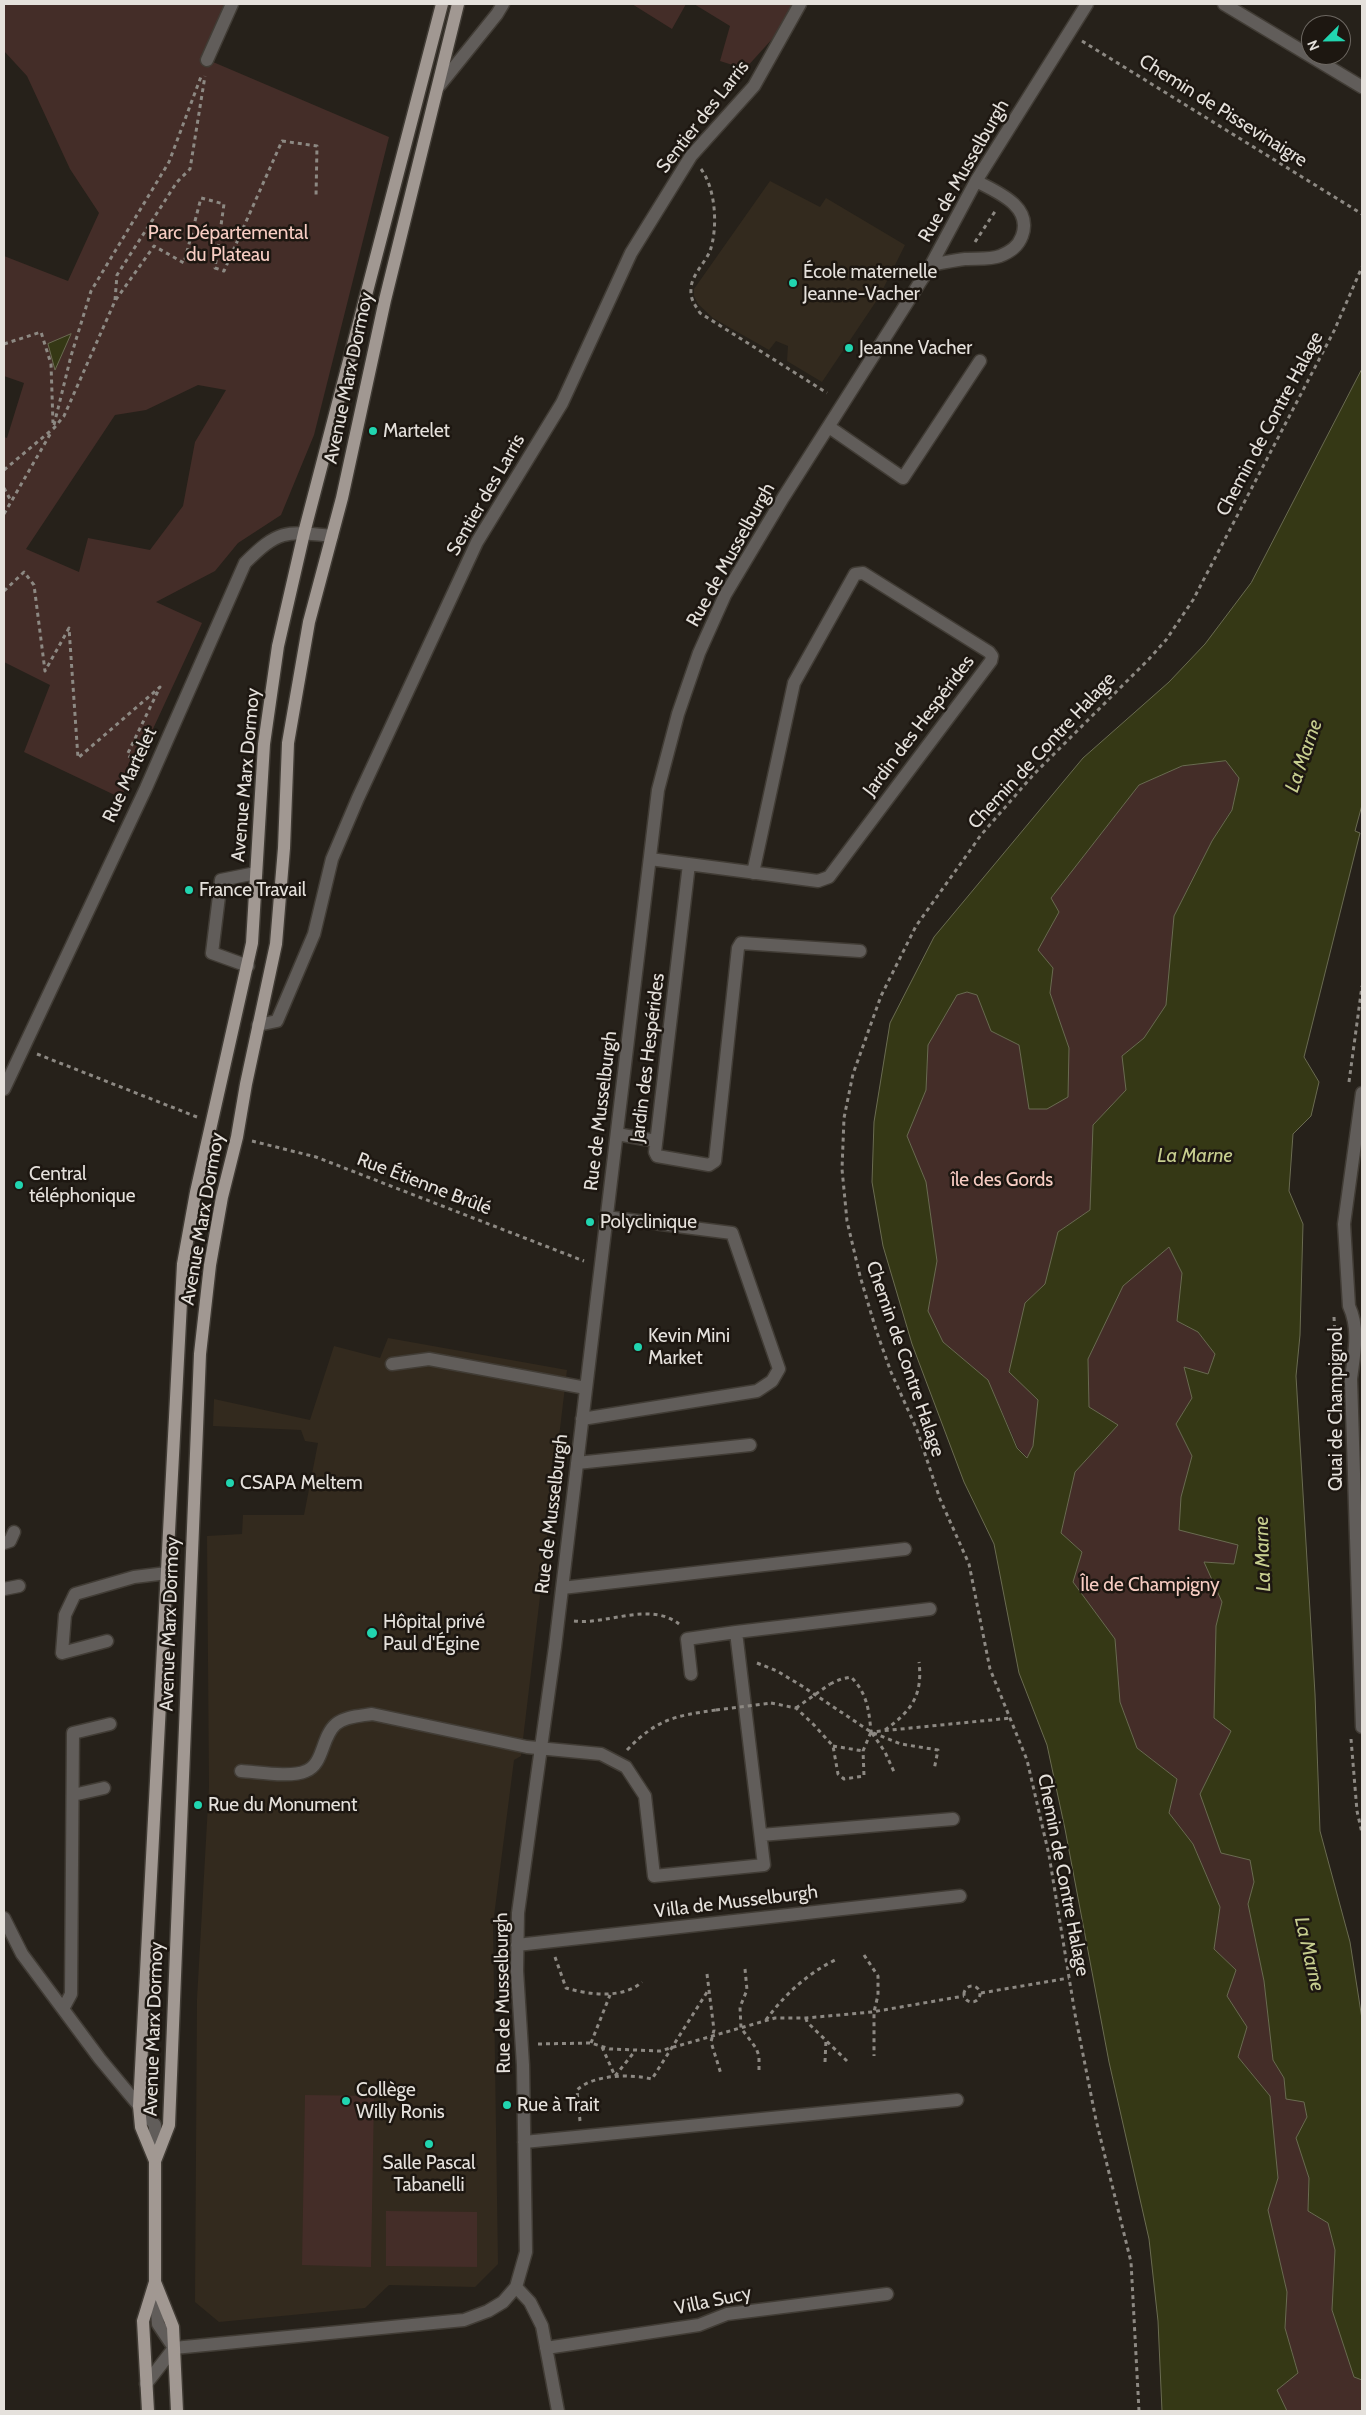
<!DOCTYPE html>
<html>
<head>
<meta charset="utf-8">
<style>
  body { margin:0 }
  #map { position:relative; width:1366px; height:2415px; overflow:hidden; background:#26211a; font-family:Cabin,sans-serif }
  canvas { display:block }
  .frame { position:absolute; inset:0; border:5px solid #e5e1dc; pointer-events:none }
  .north { position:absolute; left:1301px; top:15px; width:50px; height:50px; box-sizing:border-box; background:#1d1711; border:1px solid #6d6862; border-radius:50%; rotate:247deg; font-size:14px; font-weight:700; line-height:20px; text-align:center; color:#e5e1dc }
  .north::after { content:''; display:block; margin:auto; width:18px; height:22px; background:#21d5b0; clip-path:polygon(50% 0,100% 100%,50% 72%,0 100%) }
</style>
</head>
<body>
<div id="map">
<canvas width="1366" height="2415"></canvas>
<div class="frame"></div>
<div class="north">N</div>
</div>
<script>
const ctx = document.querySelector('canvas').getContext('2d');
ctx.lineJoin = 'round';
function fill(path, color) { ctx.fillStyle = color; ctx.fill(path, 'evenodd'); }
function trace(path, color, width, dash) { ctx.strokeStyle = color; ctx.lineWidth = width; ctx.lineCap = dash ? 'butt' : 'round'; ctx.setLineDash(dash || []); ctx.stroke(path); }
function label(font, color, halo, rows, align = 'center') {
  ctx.font = font + ' Cabin,sans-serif'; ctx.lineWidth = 5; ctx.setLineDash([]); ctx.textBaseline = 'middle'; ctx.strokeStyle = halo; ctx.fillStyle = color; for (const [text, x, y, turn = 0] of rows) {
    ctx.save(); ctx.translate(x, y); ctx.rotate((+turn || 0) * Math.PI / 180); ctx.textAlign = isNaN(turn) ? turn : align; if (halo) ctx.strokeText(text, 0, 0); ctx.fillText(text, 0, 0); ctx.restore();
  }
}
fill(new Path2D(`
  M 770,181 L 820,207 L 826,198 L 905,245 L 879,297 L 822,382 L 787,361 L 788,346 L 776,341 L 769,350 L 713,318 L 698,304 L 694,296 L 694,289 Z
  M 388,1338 L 567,1370 L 521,1756 L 514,1760 L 493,1924 L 498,2264 L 475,2287 L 389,2285 L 365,2308 L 219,2322 L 195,2302 L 197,1999 L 209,1787 L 207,1536 L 242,1534 L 243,1515 L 304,1515 L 318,1443 L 305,1441 L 301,1430 L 213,1426 L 214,1399 L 310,1420 L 334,1346 L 380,1358 Z`), '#332a1e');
fill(new Path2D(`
  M 4,4 L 231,4 L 206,59 L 389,137 L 314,435 L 281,515 L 238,543 L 215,571 L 156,602 L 202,623 L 121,798 L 24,752 L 50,685 L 4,662 L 4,437 L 7,438 L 24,383 L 4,376 L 4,256 L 68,281 L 99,213 L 70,169 L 27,76 L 4,51 ZM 198,385 L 226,390 L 195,442 L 183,506 L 150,550 L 88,538 L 79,572 L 26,549 L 115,415 L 146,410 Z
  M 632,4 L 686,4 L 672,29 Z
  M 694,4 L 792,4 L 774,37 L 745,69 L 720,61 L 730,26 Z
  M 1226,761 L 1239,778 L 1232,809 L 1212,841 L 1174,916 L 1166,1005 L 1144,1038 L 1123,1056 L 1126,1090 L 1093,1125 L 1090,1210 L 1058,1232 L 1045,1284 L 1025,1303 C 1031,1348 1049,1417 1028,1458 L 1018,1448 L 988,1380 L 943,1342 L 928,1311 L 937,1261 L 926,1182 L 907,1136 L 926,1090 L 928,1045 L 957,995 L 967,992 L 977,995 L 991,1031 L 1019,1045 L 1029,1109 L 1069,1048 L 1050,993 L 1052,968 L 1038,950 L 1059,912 L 1051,898 L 1139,785 L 1182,766 Z
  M 1169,1247 L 1182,1273 L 1177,1321 L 1198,1332 L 1215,1354 L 1208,1374 L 1185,1367 L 1192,1398 L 1176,1424 L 1192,1456 L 1181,1497 L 1239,1545 L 1234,1564 L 1205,1562 L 1222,1602 L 1216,1626 L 1231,1731 L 1200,1794 L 1250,1860 L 1254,1882 L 1248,1904 L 1264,1981 L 1273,2060 L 1284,2078 L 1286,2098 L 1304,2102 L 1307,2117 L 1296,2138 L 1309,2178 L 1308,2211 L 1328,2223 L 1335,2250 L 1332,2310 L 1354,2377 L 1362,2380 L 1362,2411 L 1287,2411 L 1277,2390 L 1298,2372 L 1285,2328 L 1287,2292 L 1268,2210 L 1278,2177 L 1270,2096 L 1238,2057 L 1247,2027 L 1227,1996 L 1236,1970 L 1214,1949 L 1220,1907 L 1193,1844 L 1169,1813 L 1177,1779 L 1137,1748 L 1120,1702 L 1115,1639 L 1073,1582 L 1082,1552 L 1061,1533 L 1075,1472 L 1118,1425 L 1089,1407 L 1088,1359 L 1123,1286 Z
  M 305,2095 L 374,2096 L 371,2267 L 302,2265 Z
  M 386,2211 L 477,2212 L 477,2267 L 386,2266 Z`), '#442d28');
const water = new Path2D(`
  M 71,334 L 55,370 L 48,344 Z
  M 1362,369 L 1362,805 L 1355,831 L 1360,833 L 1304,1057 L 1319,1082 L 1311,1116 L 1293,1134 L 1289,1191 L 1303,1224 L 1300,1335 L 1296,1376 L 1315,1694 L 1320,1831 L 1350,1942 L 1362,2019 L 1362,2380 L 1354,2377 L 1332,2310 L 1335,2250 L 1328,2223 L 1308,2211 L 1309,2178 L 1296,2138 L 1307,2117 L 1304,2102 L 1286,2099 L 1284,2078 L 1273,2060 L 1264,1981 L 1248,1904 L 1254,1882 L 1250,1860 L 1221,1853 L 1200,1794 L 1231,1731 L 1214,1718 L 1216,1626 L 1222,1602 L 1204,1562 L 1234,1564 L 1238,1545 L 1179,1530 L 1181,1497 L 1192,1456 L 1176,1424 L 1192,1398 L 1184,1367 L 1208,1374 L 1215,1354 L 1198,1332 L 1177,1321 L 1182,1273 L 1169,1247 L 1123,1286 L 1088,1359 L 1089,1407 L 1118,1425 L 1075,1472 L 1061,1533 L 1082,1552 L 1073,1582 L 1115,1639 L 1120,1702 L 1137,1748 L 1177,1779 L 1169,1813 L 1193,1844 L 1220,1907 L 1214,1949 L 1236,1970 L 1227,1996 L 1247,2027 L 1238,2057 L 1270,2096 L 1278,2178 L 1268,2210 L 1287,2292 L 1285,2328 L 1298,2373 L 1277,2390 L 1287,2411 L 1162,2411 L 1158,2321 L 1149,2239 L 1109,2062 L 1065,1829 L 1047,1745 L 1019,1673 L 994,1544 L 964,1482 L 912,1344 L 883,1246 L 872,1182 L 874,1122 L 890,1023 L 934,937 L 1083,758 L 1169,682 L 1205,644 L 1251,583 ZM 1226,761 L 1239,778 L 1232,810 L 1212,841 L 1174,916 L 1166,1005 L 1144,1038 L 1122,1056 L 1126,1090 L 1093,1125 L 1090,1210 L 1058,1232 L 1045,1284 L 1025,1303 L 1009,1372 L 1038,1400 L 1033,1446 L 1027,1458 L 1017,1448 L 988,1380 L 943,1342 L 928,1311 L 937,1261 L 926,1182 L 907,1136 L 926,1090 L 928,1045 L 957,995 L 967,992 L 977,995 L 991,1031 L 1019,1045 L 1029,1109 L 1047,1109 L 1068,1097 L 1069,1048 L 1050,993 L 1053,968 L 1038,950 L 1059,912 L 1051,898 L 1139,785 L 1182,766 Z`);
fill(water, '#353815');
trace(water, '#6a6b51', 1);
const minor = new Path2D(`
  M 1224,4 L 1362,87
  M 207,60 L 232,4
  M 439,86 L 497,14 L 503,4
  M 931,265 C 943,263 954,260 965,259 C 976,258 989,260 1000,256 C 1010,252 1018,247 1022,236 C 1033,206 997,192 976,181
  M 829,427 L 903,478 L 980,361
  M 650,859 L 818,881 L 829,877 L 991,661 L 992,656 L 989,652 L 863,573 L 855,574 L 794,683 L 753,873
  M 689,864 L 655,1152 L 657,1156 L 709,1165 L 715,1161 L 738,948 L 741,943 L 860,951
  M 248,966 L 212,953 L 221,880 L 256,873
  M 258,1025 L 277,1021 L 314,934 L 332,859 L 358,798 L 477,542 L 562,403 L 631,253 L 691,156 L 754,86 L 800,4
  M 4,1089 L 146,788 L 245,563 C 279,529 286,531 332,536
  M 1362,1093 L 1344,1224 L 1349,1306 C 1360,1330 1354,1354 1351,1379 L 1362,1727
  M 617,1134 L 656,1141
  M 392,1364 L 429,1359 L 586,1388
  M 582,1419 L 757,1391 L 772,1381 L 779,1369 L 732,1233 L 606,1217
  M 577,1463 L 750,1445
  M 4,1543 L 10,1541 L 14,1532
  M 562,1588 L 905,1549
  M 4,1589 L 19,1586
  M 736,1632 L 930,1609
  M 107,1641 L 62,1653 L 65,1615 L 75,1594 L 134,1577 L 167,1573
  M 241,1771 C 258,1772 291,1778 306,1771 C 324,1764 321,1737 336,1724 C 346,1716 361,1716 372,1714 L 527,1747 L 601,1754 L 626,1767 L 645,1796 L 654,1876 L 764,1865 L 736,1632 L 687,1639 L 691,1674
  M 73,1795 L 104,1788
  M 761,1835 L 953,1819
  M 4,1918 L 22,1954 L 100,2059 L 155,2125 L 155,2160
  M 517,1945 L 960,1896
  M 63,2009 L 71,1994 L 73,1733 L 110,1724
  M 524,2142 L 957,2100
  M 155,2286 L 158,2324 L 174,2348
  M 516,2287 L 530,2302 L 542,2326 L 558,2411
  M 174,2348 L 464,2320 L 488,2311 L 503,2302 L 516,2287 L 526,2252 L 523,2065 L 517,1971 L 518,1913 L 555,1647 L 658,790 L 678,714 L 699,653 L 725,595 L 783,498 L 931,265 L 976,181 L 1087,4
  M 546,2348 L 699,2325 L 727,2314 L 887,2294
  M 146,2384 L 174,2348`);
const major = new Path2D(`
  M 155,2161 L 141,2127 L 139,2106 L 183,1264 L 196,1192 L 252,943 L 264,744 L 278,646 L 304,533 L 442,4
  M 155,2282 L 173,2327 L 177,2411
  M 148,2411 L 143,2321 L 155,2282 L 155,2161 L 169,2125 L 200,1354 L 210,1265 L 222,1197 L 237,1137 L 246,1084 L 276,944 L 284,848 L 288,743 L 309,622 L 342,498 L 385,300 L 458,4`);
trace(minor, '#413c35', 15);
trace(major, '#413c35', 15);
trace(new Path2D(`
  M 1082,41 L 1362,214
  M 701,169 C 716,189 718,228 710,251 C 705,263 691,276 691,289 C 690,299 695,305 700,313 L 827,393
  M 975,242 L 996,210
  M 115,300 L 117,275 L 177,182 L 190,169 L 205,76
  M 4,344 L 41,332 L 51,364 L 53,423
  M 54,425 L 71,356 L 91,291 L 169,162 L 202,74
  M 4,470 L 54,428 L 64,416 L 115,301 L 154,246 L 184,263 L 201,198 L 224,204 L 215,268 L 224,271 L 282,141 L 317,146 L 316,197
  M 4,488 L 11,501
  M 4,514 L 52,431
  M 4,591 L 24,572 L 34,585 L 45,671 L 69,628 L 78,758 L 160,687 L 127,755 L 140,762
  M 37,1054 L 197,1117
  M 1349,1082 L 1362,986
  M 252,1141 L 316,1157 L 584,1261
  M 1334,1317 L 1336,1356
  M 574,1621 C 608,1625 649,1601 679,1624
  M 757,1663 L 777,1671 L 802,1686 L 871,1732 L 901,1744 L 938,1750 L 934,1770
  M 830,1684 L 841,1679 L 851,1677 C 867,1693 869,1710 871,1732 L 1011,1718
  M 771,1703 L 796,1708 L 814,1725 L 833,1746 L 838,1774 L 844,1779 L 864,1776 L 863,1751 L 871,1732
  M 885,1730 C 911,1711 923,1696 919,1662
  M 872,1733 L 885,1752 L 895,1774
  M 1351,1739 L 1357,1811 L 1362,1833
  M 833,1746 L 863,1751
  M 627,1750 C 657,1719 674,1716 716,1710
  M 864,1955 L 878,1976 L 878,1995 L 874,2012 L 874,2056
  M 555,1957 L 566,1988 C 590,1995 623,1999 642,1982
  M 745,1969 L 747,1990 L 740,2007 L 741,2028 L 756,2048 L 759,2056 L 759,2070
  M 707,1974 L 714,2030 L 711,2042 L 721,2074
  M964 1994a8 8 0 1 1 16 0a8 8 0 1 1-16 0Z
  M 981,1993 L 1069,1978
  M 806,2018 L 807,2022 L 847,2061
  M 766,2020 C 785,1994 808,1973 837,1959
  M 591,2043 L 610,1995
  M 538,2044 L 591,2043 L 610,2049 L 660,2051 L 775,2018 L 806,2018 L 872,2012 L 964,1996
  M 602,2047 L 615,2076 L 635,2051
  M 825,2062 L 826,2040
  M 580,2121 L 577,2090 C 594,2074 631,2074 652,2079 L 709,1989
  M 1139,2411 L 1131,2262 L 1096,2120 L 1075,2014 L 1049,1855 L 1027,1760 L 990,1669 L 969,1564 L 940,1499 L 917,1430 L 891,1372 L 876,1330 L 860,1276 L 847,1221 L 842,1169 L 844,1118 L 853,1074 L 881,996 L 916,926 L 981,835 L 1034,774 L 1149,659 L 1166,640 L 1193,600 L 1334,331 L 1362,267`), '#8d8983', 3, [4, 4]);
trace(minor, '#615d5a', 12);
trace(major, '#a19892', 12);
trace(new Path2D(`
  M 796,1708 L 830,1684
  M 716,1710 L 771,1703`), '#8d8983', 3, [4, 4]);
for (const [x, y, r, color] of [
  [793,283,5,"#21d5b0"],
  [849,348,5,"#21d5b0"],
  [373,431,5,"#21d5b0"],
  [189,890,5,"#21d5b0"],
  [19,1185,5,"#21d5b0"],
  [590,1222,5,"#21d5b0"],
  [638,1347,5,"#21d5b0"],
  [230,1483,5,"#21d5b0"],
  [372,1633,6,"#21d5b0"],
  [198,1805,5,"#21d5b0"],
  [346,2101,5,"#21d5b0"],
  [507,2105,5,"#21d5b0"],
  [429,2144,5,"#21d5b0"]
]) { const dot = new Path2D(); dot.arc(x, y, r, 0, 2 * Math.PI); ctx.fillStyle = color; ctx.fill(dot); trace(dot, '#1d1711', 2); }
label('19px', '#e5e1dc', '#1d1711', [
  ["Chemin de Pissevinaigre",1223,111,32],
  ["Sentier des Larris",703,117,-52],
  ["Rue de Musselburgh",964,171,-60],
  ["Avenue Marx Dormoy",349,378,-78],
  ["Chemin de Contre Halage",1270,424,-62],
  ["Sentier des Larris",486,495,-60],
  ["Rue de Musselburgh",731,555,-61],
  ["Jardin des Hespérides",919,726,-53],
  ["Chemin de Contre Halage",1042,751,-47],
  ["Rue Martelet",130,775,-65],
  ["Avenue Marx Dormoy",246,775,-85],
  ["Jardin des Hespérides",648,1058,-83],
  ["Rue de Musselburgh",601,1111,-83],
  ["Rue Étienne Brûlé",424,1184,21],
  ["Avenue Marx Dormoy",203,1219,-80],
  ["Chemin de Contre Halage",905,1359,71],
  ["Quai de Champignol",1336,1409,-90],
  ["Rue de Musselburgh",552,1514,-83],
  ["Avenue Marx Dormoy",170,1624,-88],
  ["Chemin de Contre Halage",1063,1875,79],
  ["Villa de Musselburgh",736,1902,-7],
  ["Rue de Musselburgh",503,1993,-91],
  ["Avenue Marx Dormoy",154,2029,-88],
  ["Villa Sucy",713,2301,-12]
]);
label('19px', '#f8cdc3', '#1d1711', [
  ["Parc Départemental",228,233],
  ["du Plateau",228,255],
  ["île des Gords",1002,1180],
  ["Île de Champigny",1150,1585]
]);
label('19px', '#e5e1dc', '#1d1711', [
  ["École maternelle",803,272],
  ["Jeanne-Vacher",803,294],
  ["Jeanne Vacher",859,348],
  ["Martelet",383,431],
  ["France Travail",199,890],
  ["Central",29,1174],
  ["téléphonique",29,1196],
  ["Polyclinique",600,1222],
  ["Kevin Mini",648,1336],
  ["Market",648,1358],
  ["CSAPA Meltem",240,1483],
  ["Hôpital privé",383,1622],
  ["Paul d'Égine",383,1644],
  ["Rue du Monument",208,1805],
  ["Collège",356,2090],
  ["Willy Ronis",356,2112],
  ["Rue à Trait",517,2105],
  ["Salle Pascal",429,2163,"center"],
  ["Tabanelli",429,2185,"center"]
], 'left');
label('italic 20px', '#c7ce8f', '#1d1711', [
  ["La Marne",1304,756,-71],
  ["La Marne",1195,1156],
  ["La Marne",1263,1554,-92],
  ["La Marne",1309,1954,77]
]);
</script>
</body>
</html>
